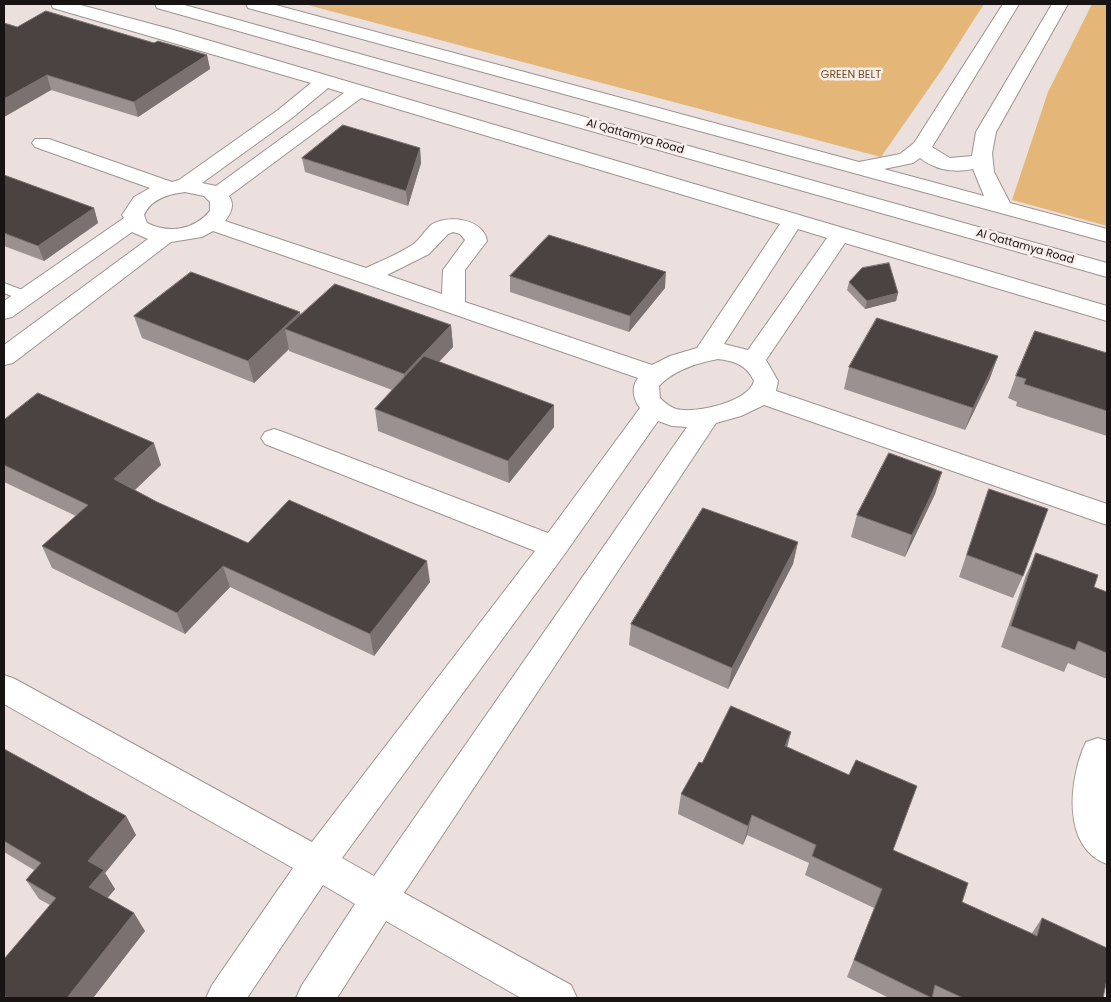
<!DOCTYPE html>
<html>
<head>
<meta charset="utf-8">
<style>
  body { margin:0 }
  #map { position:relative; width:1111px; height:1002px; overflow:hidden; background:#ebe0dd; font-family:Poppins,sans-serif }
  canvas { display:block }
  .frame { position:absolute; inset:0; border:5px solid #181413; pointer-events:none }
</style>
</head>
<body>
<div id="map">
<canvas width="1111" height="1002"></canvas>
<div class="frame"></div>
</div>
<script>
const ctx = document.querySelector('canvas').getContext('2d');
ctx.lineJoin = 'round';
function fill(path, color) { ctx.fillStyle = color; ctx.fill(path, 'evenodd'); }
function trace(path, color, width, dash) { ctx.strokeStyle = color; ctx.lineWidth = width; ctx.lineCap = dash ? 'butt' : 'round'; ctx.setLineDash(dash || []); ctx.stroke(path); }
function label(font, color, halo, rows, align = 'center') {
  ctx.font = font + ' Poppins,sans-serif'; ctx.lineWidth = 5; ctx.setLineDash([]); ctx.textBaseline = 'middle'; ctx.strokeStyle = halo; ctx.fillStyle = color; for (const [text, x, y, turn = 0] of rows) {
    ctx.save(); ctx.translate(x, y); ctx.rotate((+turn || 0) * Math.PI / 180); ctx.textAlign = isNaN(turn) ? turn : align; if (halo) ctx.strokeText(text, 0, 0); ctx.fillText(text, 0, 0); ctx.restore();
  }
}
fill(new Path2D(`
  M 304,4 L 984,4 L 943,68 L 881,157 Z
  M 1092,4 L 1107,4 L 1107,226 L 1012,200 L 1048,92 Z`), '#e4b778');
const lane = new Path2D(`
  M 4,283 L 33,294 L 35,297 L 27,302 L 4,293 Z`);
const street = new Path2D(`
  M 51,4 L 77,4 L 170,29 L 1107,306 L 1107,321 L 845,243 L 766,360 L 778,381 L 776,391 L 1107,504 L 1107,525 L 764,405 L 741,416 L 716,423 L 404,893 L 571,985 L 577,998 L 521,998 L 386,921 L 337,998 L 296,998 L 302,985 L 355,904 L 323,885 L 247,998 L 206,998 L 212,985 L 293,868 L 4,704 L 4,675 L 15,679 L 312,842 L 535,551 L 265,444 L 261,438 L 265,432 L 274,429 L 283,432 L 548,533 L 640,408 C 633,399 631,387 638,378 L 213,231 L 202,237 L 171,242 L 13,363 L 4,365 L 4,345 L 148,239 L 132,232 L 12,317 L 4,319 L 4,301 L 124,218 L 122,215 L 134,197 L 150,188 L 35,147 L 32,143 L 35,139 L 49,139 L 172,182 L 179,180 L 278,110 L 311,83 L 53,8 ZM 328,88 L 344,93 L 216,186 L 202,183 L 292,118 ZM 361,98 L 780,224 L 697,348 L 670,356 L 652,365 L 465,302 L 465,270 L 487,241 C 484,219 448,214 431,225 C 424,231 420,240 412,245 C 398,254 381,261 366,268 L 225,221 C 231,213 235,205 229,196 ZM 185,192 L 204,196 L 210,202 L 210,211 C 194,230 169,234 147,223 L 144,215 C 151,199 168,194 185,192 ZM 798,229 L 827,238 L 748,350 L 724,344 ZM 453,232 L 460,234 L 465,240 L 443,270 L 442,294 L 387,275 L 429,254 L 448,234 ZM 718,359 C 734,361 747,365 754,381 C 749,402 695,414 676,409 C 670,407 664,402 660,398 L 659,386 C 674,370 697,363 718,359 ZM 658,421 L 672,426 L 687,427 L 374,876 L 342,858 L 564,555 Z
  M 1098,738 L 1107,741 L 1107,864 C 1061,847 1069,778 1086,742 Z`);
const secondary = new Path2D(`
  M 155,4 L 181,4 L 1107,263 L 1107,277 L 157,8 Z
  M 246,4 L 272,4 L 859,162 L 900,154 L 914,143 L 1003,4 L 1019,4 L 932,147 L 950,158 L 972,156 L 976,132 L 1052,4 L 1068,4 L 996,132 L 992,153 L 994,172 L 1010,203 L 1107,229 L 1107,242 L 248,8 ZM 920,158 C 935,170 954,173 973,169 L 984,196 L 884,169 L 913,163 Z`);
trace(lane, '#9d9390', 2);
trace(street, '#9d9390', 2);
trace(secondary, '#9d9390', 2);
fill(lane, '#fff');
fill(street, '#fff');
fill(secondary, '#fff');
fill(new Path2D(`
  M 4,23 L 17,27 L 154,43 L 207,55 L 210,69 L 138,117 L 51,90 L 4,117 Z
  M 420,148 L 421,163 L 408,206 L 305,172 L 302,158 Z
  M 4,175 L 94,208 L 98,223 L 44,261 L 4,246 Z
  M 510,276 L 665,288 L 629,332 L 510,292 Z
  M 849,282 L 898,293 L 896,301 L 865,309 L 847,290 Z
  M 301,315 L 451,325 L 453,347 L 439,362 L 554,405 L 554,427 L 509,483 L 378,431 L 375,409 L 392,390 L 289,351 L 289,349 L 254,383 L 142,338 L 134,316 Z
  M 1107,353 L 1107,436 L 1016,406 L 1017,402 L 1008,398 L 1016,376 Z
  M 998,356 L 990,378 L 965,430 L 844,389 L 849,367 Z
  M 4,420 L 161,465 L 135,490 L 157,502 L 248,543 L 430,582 L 374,656 L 230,587 L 185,634 L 52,568 L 42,546 L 76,516 L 4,482 Z
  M 942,472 L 935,494 L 905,557 L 851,537 L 857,515 Z
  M 989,489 L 1023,576 L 1013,598 L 959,577 L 981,511 Z
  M 798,542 L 793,564 L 728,689 L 629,645 L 631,624 Z
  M 1036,553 L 1094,587 L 1107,592 L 1107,679 L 1068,663 L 1064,672 L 1001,647 L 1026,575 Z
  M 787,747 L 893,850 L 962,902 L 1032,933 L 1042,918 L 1103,998 L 889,998 L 847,977 L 874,908 L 805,875 L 809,863 L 747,835 L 743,845 L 678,814 L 681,794 L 702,763 Z
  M 4,749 L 126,816 L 136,835 L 105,873 L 115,889 L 107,898 L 145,931 L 93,998 L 4,998 L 50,905 L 39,899 L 26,880 L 34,870 L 4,852 Z`), '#9b9190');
fill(new Path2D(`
  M 207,55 L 210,69 L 138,117 L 134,102 Z
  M 47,75 L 51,90 L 4,117 L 4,99 Z
  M 420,148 L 421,163 L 408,206 L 406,191 Z
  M 94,208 L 98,223 L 44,261 L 38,246 Z
  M 666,272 L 665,288 L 629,332 L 630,316 Z
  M 898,293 L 896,301 L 865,309 L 867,301 Z
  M 300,312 L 305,334 L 285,329 L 289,349 L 254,383 L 248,361 Z
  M 451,325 L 453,347 L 406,396 L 404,374 Z
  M 998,356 L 990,378 L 965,430 L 973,408 Z
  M 554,405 L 554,427 L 509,483 L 508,461 Z
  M 154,443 L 161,465 L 123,501 L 114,479 Z
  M 942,472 L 935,494 L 905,557 L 912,535 Z
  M 798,542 L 793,564 L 728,689 L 732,668 Z
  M 427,561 L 430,582 L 374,656 L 370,634 Z
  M 223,566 L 230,587 L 185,634 L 177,613 Z
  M 791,732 L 786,752 L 785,746 Z
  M 752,815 L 747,835 L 743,845 L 748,826 Z
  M 126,816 L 136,835 L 105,873 L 115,889 L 101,906 L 89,887 L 88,861 Z
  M 134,913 L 145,931 L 93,998 L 67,998 Z`), '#7b7170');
const building = new Path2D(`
  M 46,11 L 154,43 L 158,41 L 207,55 L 134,102 L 47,75 L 4,99 L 4,23 L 17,27 Z
  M 343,125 L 420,148 L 406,191 L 302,158 Z
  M 4,175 L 94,208 L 38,246 L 4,233 Z
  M 549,235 L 666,272 L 630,316 L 510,276 Z
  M 889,263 L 898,293 L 867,301 L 849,282 L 862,268 Z
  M 191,272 L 300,312 L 248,361 L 134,316 Z
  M 335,284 L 451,325 L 404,374 L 285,329 Z
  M 877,318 L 998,356 L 973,408 L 849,367 Z
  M 1035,331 L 1107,353 L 1107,411 L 1024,384 L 1026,379 L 1016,376 Z
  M 424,356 L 554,405 L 508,461 L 375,409 Z
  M 38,393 L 154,443 L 114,479 L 157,502 L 248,543 L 289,500 L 427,561 L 370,634 L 223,566 L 177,613 L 42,546 L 88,505 L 4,465 L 4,420 Z
  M 889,453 L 942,472 L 912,535 L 857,515 Z
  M 989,489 L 1048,509 L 1023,576 L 967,555 Z
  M 703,508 L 798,542 L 732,668 L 631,624 Z
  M 1036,553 L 1098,575 L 1094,587 L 1107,592 L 1107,653 L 1078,641 L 1075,650 L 1011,626 Z
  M 731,706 L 791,732 L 785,746 L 849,775 L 856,760 L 917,786 L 893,850 L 968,883 L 962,902 L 1037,936 L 1042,918 L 1107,948 L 1107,979 L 1103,998 L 963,998 L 935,985 L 932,998 L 854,960 L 882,889 L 812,856 L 816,845 L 752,815 L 748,826 L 681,794 L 699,762 L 702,763 Z
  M 4,749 L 126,816 L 88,861 L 104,870 L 89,887 L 134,913 L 67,998 L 7,998 L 4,996 L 4,959 L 56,898 L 26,880 L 41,863 L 4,841 Z`);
fill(building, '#4b4242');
trace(building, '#7b7170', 1);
label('11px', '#705120', '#f8edea', [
  ["GREEN BELT",851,75]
]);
label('11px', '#181413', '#f8edea', [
  ["Al Qattamya Road",635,137,16],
  ["Al Qattamya Road",1025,247,16]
]);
</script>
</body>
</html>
